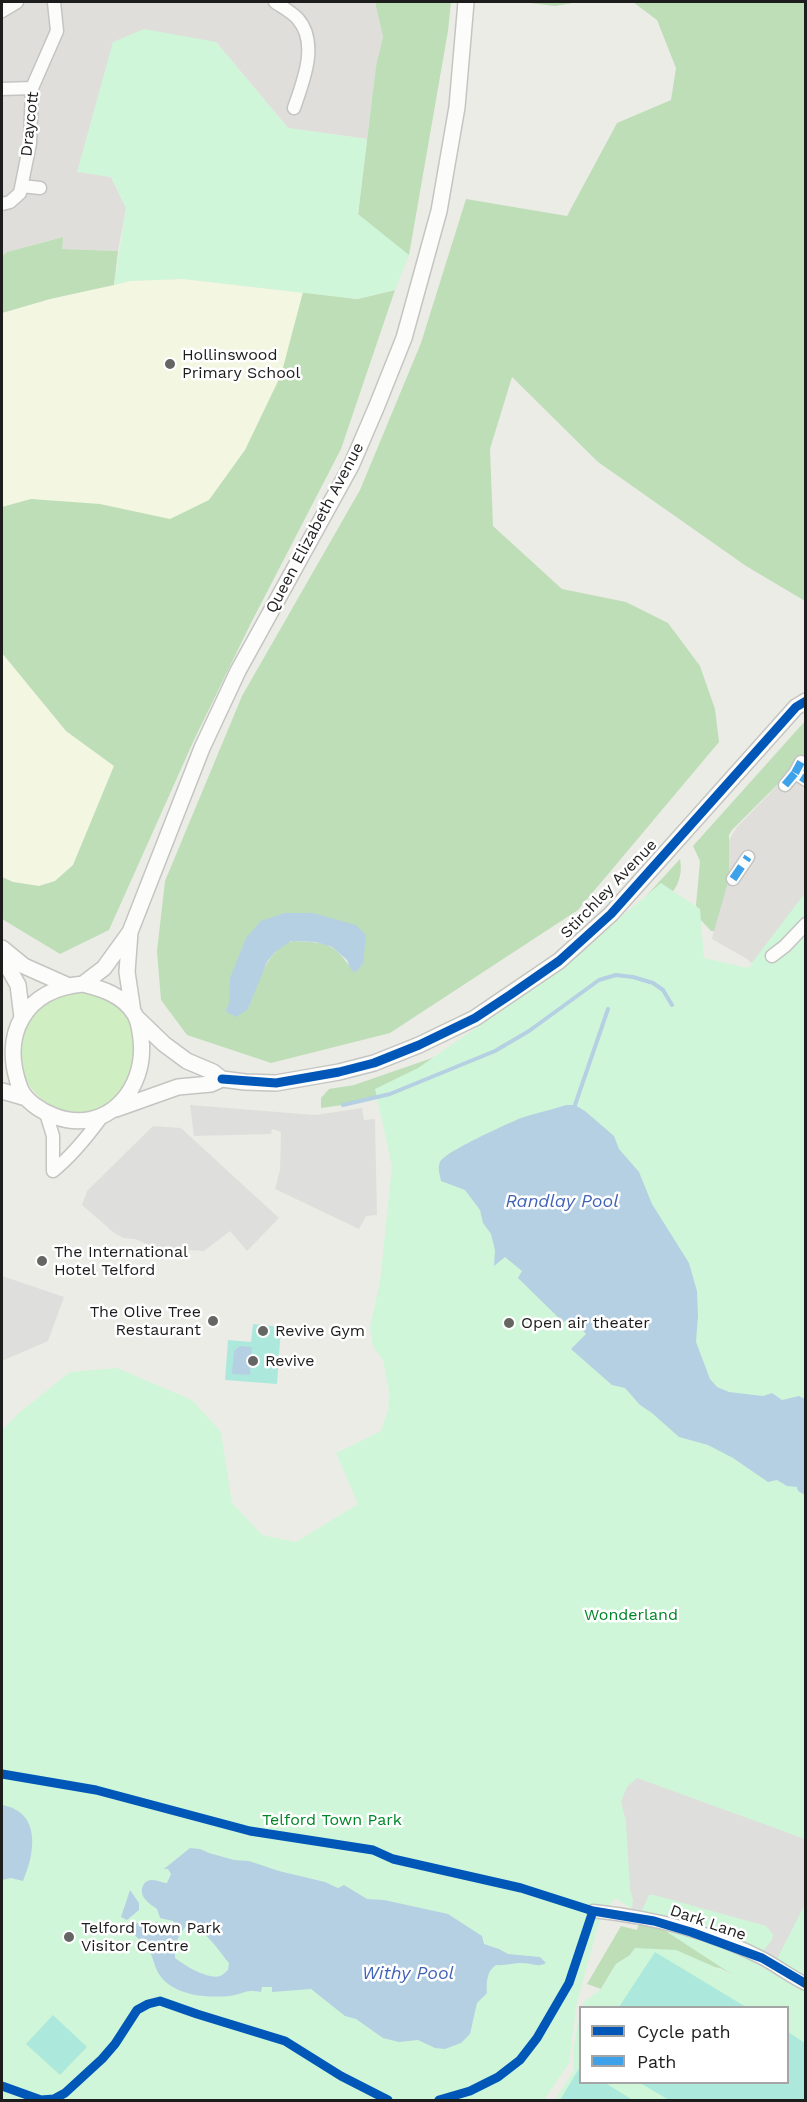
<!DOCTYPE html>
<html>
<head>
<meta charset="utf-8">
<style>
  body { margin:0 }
  #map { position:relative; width:807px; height:2102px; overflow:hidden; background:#ecece6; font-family:"Work Sans",sans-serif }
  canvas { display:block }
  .frame { position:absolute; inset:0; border:3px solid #1d1d1d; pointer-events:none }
  .legend { position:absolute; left:579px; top:2006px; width:210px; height:78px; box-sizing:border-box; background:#fff; border:2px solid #a5a5a5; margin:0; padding:8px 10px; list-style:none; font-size:18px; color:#1d1d1d }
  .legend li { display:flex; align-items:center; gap:12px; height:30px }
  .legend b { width:30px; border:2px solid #a5a5a5 }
</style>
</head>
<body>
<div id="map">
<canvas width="807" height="2102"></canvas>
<div class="frame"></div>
<ul class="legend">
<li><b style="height:8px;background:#0057b8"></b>Cycle path</li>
<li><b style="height:8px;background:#3da2ea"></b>Path</li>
</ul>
</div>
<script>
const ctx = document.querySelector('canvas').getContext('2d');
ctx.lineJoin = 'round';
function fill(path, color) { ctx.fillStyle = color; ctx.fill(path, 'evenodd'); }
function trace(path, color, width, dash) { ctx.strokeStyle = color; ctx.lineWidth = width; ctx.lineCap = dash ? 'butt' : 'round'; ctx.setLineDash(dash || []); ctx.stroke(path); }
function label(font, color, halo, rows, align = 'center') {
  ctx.font = font + ' "Work Sans",sans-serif'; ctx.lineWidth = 5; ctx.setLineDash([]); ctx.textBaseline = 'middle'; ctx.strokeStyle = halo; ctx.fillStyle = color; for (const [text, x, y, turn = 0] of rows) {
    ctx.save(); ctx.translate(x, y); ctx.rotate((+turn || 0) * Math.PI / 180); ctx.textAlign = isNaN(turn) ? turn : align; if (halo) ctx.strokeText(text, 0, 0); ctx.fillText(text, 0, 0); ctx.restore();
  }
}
fill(new Path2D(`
  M 2,2 L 375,2 L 383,37 L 376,66 L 367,139 L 288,128 L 216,42 L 77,171 L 111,177 L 126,208 L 118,251 L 61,249 L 62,237 L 7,252 L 2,256 Z
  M 805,757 L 805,940 L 756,967 L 747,959 L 712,939 L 717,916 L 729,879 L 729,840 L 737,827 Z`), '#dfdedb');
fill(new Path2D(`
  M 183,279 L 356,299 L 244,535 L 31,499 L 2,507 L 2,313 L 50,299 L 130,281 Z
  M 2,653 L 66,731 L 114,766 L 73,865 L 55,881 L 39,886 L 13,882 L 2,877 Z`), '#f3f6e0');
fill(new Path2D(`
  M19 1052a60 60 0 1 1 120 0a60 60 0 1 1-120 0Z`), '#cfeec1');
fill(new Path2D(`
  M 375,2 L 451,2 L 448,31 L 409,255 L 332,279 L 356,231 L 376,66 L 383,37 Z
  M 521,2 L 579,2 L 555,6 Z
  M 633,2 L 805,2 L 805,601 L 746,566 L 598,462 L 512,377 L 490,449 L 493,526 L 562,589 L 626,602 L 668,623 L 700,666 L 715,709 L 719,742 L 578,910 L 390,1033 L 271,1063 L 187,1035 L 161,1000 L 157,951 L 165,881 L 242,696 L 360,490 L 421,343 L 466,199 L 567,216 L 617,123 L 671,100 L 676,68 L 657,20 ZM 284,913 L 363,964 L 355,972 C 347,965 345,957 334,949 C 326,943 316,942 307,942 C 302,942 297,941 293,941 C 268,945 256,989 248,1009 L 225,1011 Z
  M 63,237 L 62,249 L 118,251 L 114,285 L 50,299 L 2,313 L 2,256 L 7,252 Z
  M 395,290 L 341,449 L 251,623 L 194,740 L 109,930 L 60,954 L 2,919 L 2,877 L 13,882 L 39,886 L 55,881 L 73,865 L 114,766 L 66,731 L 2,653 L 2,507 L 31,499 L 100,504 L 170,519 L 209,500 L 245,450 L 281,375 L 303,292 L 357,299 Z
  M 805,721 L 805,757 L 732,830 L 729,835 L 729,879 L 714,931 L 711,931 L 699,918 L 696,905 L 700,861 L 693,846 Z
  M 680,859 C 685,886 667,898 651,917 L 390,1094 L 343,1105 L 321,1108 L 321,1098 L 329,1089 L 354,1085 L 438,1056 L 529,999 L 615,930 Z
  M 642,1910 L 761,1990 L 720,1968 L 629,1956 L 616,1964 L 601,1989 L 587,1984 L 621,1926 L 637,1930 Z`), '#bedeb8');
fill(new Path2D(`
  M 144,29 L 216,42 L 288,128 L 367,139 L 358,214 L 409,255 L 395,290 L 357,299 L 183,279 L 130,281 L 114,285 L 126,208 L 111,177 L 77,172 L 113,42 Z
  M 661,883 L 700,909 L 704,958 L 748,968 L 805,893 L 805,2100 L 555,2100 L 574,2070 L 573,2051 L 580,2011 L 580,2082 L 788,2082 L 788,2008 L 582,2007 L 584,2002 L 601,1989 L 616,1964 L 629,1956 L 635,1948 L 676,1950 L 733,1975 L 615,1898 L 601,1916 L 577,2002 L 569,2063 L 544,2100 L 2,2100 L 2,1430 L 19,1413 L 70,1372 L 117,1368 L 192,1400 L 221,1432 L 232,1503 L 262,1535 L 296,1542 L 358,1504 L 336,1453 L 381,1431 L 388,1410 L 389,1391 L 383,1360 L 373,1347 L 370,1327 L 380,1281 L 392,1166 L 375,1089 L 418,1068 L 553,975 Z`), '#d0f6d9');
fill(new Path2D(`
  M 253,1324 L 281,1327 L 277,1384 L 225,1380 L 228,1340 L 251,1342 Z
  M 655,1952 L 746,2007 L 619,2007 Z
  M 53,2015 L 87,2047 L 60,2075 L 26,2044 Z
  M 788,2032 L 805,2043 L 805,2100 L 669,2100 L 640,2083 L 788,2082 Z
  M 580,2067 L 580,2082 L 605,2083 L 633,2100 L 560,2100 Z`), '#ace9dc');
fill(new Path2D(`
  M 190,1105 L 315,1115 L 362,1108 L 364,1120 L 375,1119 L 377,1215 L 366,1216 L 359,1229 L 275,1189 L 280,1170 L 281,1132 L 272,1129 L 271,1134 L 194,1136 Z
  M 153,1126 L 181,1128 L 279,1218 L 247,1251 L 230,1231 L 204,1251 L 156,1248 L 135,1239 L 123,1238 L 113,1232 L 82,1205 L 87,1191 Z
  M 2,1276 L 64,1297 L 48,1341 L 2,1361 Z
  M 637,1778 L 805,1839 L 805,1904 L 777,1959 L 764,1950 L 772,1940 L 773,1934 L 766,1926 L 654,1895 L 649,1895 L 642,1910 L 632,1909 L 633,1900 L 630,1889 L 626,1821 L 621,1802 L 627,1787 Z`), '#dededc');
fill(new Path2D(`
  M 284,913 L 313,913 L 356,925 L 366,935 L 363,964 L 355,973 L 350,968 L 347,960 L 332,947 L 316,942 L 291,941 L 275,952 L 267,962 L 248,1009 L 236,1017 L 225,1011 L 229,1004 L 230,978 L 246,938 L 261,921 Z
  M 566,1105 L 575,1105 L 585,1111 L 614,1136 L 619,1149 L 639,1172 L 652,1204 L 689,1263 L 697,1291 L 698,1316 L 696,1342 L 710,1379 L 717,1387 L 729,1392 L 763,1396 L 772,1393 L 782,1400 L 799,1396 L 805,1399 L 805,1495 L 798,1491 L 797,1487 L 787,1486 L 777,1480 L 768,1482 L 733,1458 L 708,1445 L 679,1437 L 652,1413 L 640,1405 L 625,1388 L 612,1385 L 571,1349 L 586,1334 L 570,1318 L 563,1322 L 518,1278 L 522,1271 L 505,1257 L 494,1266 L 495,1250 L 491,1234 L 483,1223 L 480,1210 L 465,1190 L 441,1181 C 440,1175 437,1168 440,1162 C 446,1151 507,1124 521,1118 C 536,1113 551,1110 566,1105 Z
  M 240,1346 L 252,1347 L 250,1375 L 232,1374 L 234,1351 Z
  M 2,1805 C 42,1812 35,1854 23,1881 L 11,1878 L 2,1880 Z
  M 190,1848 L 200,1849 L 209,1853 L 234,1860 L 249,1861 L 279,1871 L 325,1882 L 338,1888 L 344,1885 L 367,1899 L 384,1900 L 448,1914 L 482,1936 L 484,1944 L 499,1949 L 508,1954 L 540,1957 L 546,1963 C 538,1968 531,1963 522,1963 C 513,1963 505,1966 496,1965 C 487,1971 486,1982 487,1993 L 477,2003 L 470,2034 L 461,2043 L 445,2049 L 435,2048 L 418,2040 L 399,2042 L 383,2038 L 356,2019 L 345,2016 L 311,1989 L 272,1992 L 272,1987 L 262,1987 L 261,1992 C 244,1989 244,1994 230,1996 C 207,1998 176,1996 161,1977 C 155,1970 154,1960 150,1952 C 146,1942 132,1937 131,1927 L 137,1923 L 151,1926 L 157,1922 L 164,1925 L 170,1931 L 176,1927 L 173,1921 L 160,1918 L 157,1909 C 153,1906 148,1903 145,1899 C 139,1892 142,1880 152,1880 C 159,1880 161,1883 167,1883 L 171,1874 L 168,1869 L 164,1869 ZM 187,1925 C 204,1927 218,1950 229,1963 L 228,1970 C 225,1972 223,1975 220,1976 C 208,1980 184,1965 175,1958 C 174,1944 178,1935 187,1925 Z
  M 130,1890 L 139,1903 L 139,1910 L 127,1920 L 121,1917 Z`), '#b5d0e3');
trace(new Path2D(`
  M 343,1105 L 390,1094 L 495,1051 L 529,1031 L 599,980 L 616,975 L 633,977 L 653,983 L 663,990 L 672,1005
  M 575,1105 L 608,1009`), '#b5d0e3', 4);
const minor = new Path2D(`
  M 275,2 C 282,7 292,12 298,19 C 319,43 303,82 294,108
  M 2,11 L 17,2
  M 2,89 L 32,88
  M 22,186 L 40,188
  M 2,204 L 10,202 L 20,193 L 30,143 L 32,88 L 57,31 L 54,2
  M 795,773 L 801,762
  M 785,785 L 795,773 L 806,780
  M 733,879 L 748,857
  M 772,956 L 785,946 L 806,924
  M 46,1113 L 53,1136 L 53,1171
  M 53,1171 C 72,1156 87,1137 101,1118
  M 593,1911 C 650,1917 711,1932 762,1958 C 777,1966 790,1976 806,1984`);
const tertiary = new Path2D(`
  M 130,932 L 127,972 L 133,1012
  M 2,948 L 24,966 L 69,986
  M 2,957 L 18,985 L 22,1017
  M 83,984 L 104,968 L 130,932 L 202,748 L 238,671 L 351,466 L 376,408 L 404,338 L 439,211 L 457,107 L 466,2
  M 83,984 C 103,989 122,995 134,1013 C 139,1020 140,1031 141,1039 C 147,1090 106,1136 54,1116 C 41,1111 25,1101 20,1088 C 0,1034 25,989 83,984 Z
  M 136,1017 L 164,1044 L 187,1061 L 213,1072 L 222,1079 L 245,1082 L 276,1083 L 339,1072 L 374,1063 L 419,1045 L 475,1018 L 559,961 L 611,914 L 796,707 L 806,701
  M 2,1091 L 23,1097
  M 116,1109 L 178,1087 L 211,1084 L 222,1079`);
trace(minor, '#c4c4c2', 15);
trace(tertiary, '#c4c4c2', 18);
trace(minor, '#fcfcfb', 12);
trace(tertiary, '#fcfcfb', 15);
trace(new Path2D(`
  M 795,773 L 801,762
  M 785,785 L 795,773 L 806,780
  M 733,879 L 748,857`), '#3da2ea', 8, [15, 8]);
trace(new Path2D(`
  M 222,1079 L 276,1083 L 339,1072 L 374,1063 L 419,1045 L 475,1018 L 510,995 L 559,961 L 611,914 L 796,707 L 806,701
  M 2,1774 L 96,1790 L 250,1831 L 373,1850 L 393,1859 L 521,1888 L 593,1911 L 654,1921 L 691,1932 L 762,1958 L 806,1984
  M 2,2086 L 41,2100 L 54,2099 L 65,2093 L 102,2059 L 115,2044 L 137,2010 L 148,2004 L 160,2001 L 197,2014 L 285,2041 L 341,2076 L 388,2100
  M 439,2100 L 470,2091 L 498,2077 L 520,2060 L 537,2038 L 569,1983 L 593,1911`), '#0057b8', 9);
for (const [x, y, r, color] of [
  [170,364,6,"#656563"],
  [42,1261,6,"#656563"],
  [213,1321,6,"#656563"],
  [509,1323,6,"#656563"],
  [263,1331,6,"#656563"],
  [253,1361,6,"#656563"],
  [69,1937,6,"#656563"]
]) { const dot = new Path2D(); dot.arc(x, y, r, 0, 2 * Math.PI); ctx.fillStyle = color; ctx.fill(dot); trace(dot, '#fff', 2); }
label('16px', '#1d1d1d', '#fff', [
  ["Draycott",30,124,-84],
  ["Queen Elizabeth Avenue",315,528,-62],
  ["Stirchley Avenue",609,889,-46],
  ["Dark Lane",708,1923,19]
]);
label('16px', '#1d1d1d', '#fff', [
  ["Hollinswood",182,355],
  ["Primary School",182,373],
  ["The International",54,1252],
  ["Hotel Telford",54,1270],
  ["The Olive Tree",201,1312,"right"],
  ["Restaurant",201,1330,"right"],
  ["Open air theater",521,1323],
  ["Revive Gym",275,1331],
  ["Revive",265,1361],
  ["Telford Town Park",81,1928],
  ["Visitor Centre",81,1946]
], 'left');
label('16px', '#018627', '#fff', [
  ["Wonderland",631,1615],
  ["Telford Town Park",332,1820]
]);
label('italic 18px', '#4163b6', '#fff', [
  ["Randlay Pool",562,1202],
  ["Withy Pool",408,1974]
]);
</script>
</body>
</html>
